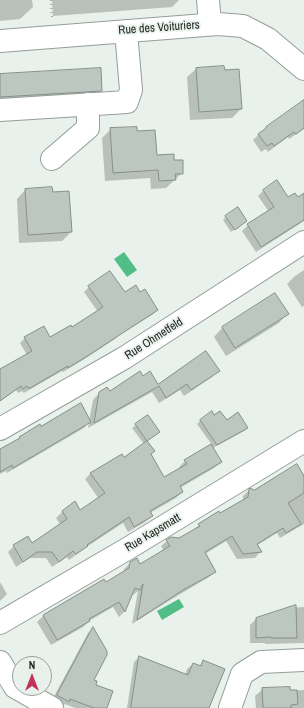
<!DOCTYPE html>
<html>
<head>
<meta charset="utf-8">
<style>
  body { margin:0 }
  #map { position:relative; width:304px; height:708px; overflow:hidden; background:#e8f1eb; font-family:"Archivo Narrow",sans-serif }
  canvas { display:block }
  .north { position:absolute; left:12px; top:656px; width:40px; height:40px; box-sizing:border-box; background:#e8f1eb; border:1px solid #9aa09c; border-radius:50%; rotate:0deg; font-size:11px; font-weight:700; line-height:16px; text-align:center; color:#242725 }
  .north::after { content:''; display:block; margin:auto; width:14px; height:18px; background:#c2335b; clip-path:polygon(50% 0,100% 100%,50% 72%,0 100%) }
</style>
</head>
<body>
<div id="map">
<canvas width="304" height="708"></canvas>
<div class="north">N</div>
</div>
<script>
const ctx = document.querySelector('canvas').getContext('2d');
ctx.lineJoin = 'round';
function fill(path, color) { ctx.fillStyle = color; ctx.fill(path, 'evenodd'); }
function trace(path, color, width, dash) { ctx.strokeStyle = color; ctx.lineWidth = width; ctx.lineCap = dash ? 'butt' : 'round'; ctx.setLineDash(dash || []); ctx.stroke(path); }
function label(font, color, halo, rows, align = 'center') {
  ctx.font = font + ' "Archivo Narrow",sans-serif'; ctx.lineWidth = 3.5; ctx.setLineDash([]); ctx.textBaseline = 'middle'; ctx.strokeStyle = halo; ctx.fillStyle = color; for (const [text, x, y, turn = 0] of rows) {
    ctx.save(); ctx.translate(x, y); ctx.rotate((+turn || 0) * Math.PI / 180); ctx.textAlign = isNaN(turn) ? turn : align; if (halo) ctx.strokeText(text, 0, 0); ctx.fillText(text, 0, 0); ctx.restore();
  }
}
fill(new Path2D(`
  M 124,252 L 137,270 L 127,277 L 114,259 Z
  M 179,599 L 184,607 L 162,620 L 157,611 Z`), '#51bd87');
fill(new Path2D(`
  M 0,0 L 32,0 L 33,7 L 20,19 L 0,21 Z
  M 52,0 L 179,0 L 172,7 L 53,16 Z
  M 196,69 L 241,109 L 232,118 L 190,120 L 187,77 Z
  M 0,75 L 101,91 L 90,101 L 0,107 Z
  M 304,101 L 304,129 L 289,139 L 288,137 L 268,152 L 266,149 L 261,152 L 253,140 L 259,134 Z
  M 111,129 L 136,132 L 156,156 L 173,161 L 182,173 L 166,188 L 151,189 L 150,178 L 105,181 L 102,138 Z
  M 25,190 L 52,193 L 71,232 L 62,241 L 19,243 L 17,199 Z
  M 263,191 L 288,199 L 297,198 L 304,194 L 304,221 L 256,252 L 242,231 L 248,225 L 269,212 L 258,196 Z
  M 226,217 L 243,224 L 231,232 L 223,220 Z
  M 304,270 L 304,306 L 302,307 L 287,284 L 295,276 Z
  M 89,287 L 124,293 L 140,293 L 157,310 L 152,315 L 118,336 L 115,339 L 83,360 L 63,372 L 62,371 L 24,393 L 22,391 L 18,393 L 16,390 L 0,401 L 0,370 L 27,355 L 20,343 L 25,338 L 50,339 L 72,329 L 98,312 L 84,292 Z
  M 287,314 L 279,323 L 226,356 L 214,337 L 222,328 Z
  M 218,371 L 212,377 L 184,396 L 180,390 L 159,403 L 152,392 L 88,428 L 89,422 L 84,428 L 7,473 L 6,471 L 0,474 L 0,450 L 40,426 L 41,427 L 89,421 L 93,400 L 99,393 L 109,392 L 142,377 L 158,385 Z
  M 148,416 L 156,435 L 146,442 L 154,451 L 150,455 L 164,478 L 180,469 L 179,467 L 185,461 L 212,445 L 197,424 L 200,421 L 214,416 L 247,428 L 244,431 L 213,448 L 221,462 L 214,468 L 180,488 L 182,492 L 176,498 L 150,513 L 152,516 L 145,522 L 128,532 L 123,523 L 85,548 L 80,552 L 69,560 L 67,557 L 52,567 L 46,558 L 30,558 L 16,567 L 8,552 L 14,546 L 32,544 L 60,524 L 56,518 L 62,512 L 74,503 L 80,511 L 99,499 L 85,479 L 91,473 L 124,459 L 144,444 L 132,428 Z
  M 304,474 L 304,524 L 280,538 L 277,533 L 256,546 L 260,552 L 255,558 L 237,559 L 226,541 L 205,554 L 215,572 L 209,577 L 177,596 L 132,624 L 138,591 L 133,595 L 131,595 L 124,612 L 119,617 L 113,607 L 89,621 L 83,627 L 51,645 L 37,622 L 43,616 L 104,580 L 106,583 L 124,572 L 124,569 L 130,563 L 140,565 L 164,551 L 161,546 L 167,541 L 179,539 L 193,530 L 199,525 L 220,514 L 243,501 L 243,496 L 249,490 L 254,492 Z
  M 0,582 L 7,594 L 0,601 Z
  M 304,607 L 304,643 L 265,644 L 265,643 L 250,643 L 250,625 L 256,619 L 290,608 Z
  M 93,628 L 93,680 L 106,708 L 75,708 L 65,704 L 63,706 L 52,700 L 88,633 Z
  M 139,657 L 185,675 L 187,669 L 193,664 L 199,666 L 204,661 L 208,708 L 127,708 L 134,662 Z
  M 263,689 L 289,691 L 304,690 L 304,708 L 256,708 L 255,696 Z`), '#0003');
const building = new Path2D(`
  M 224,66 L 225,70 L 239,69 L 242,109 L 199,112 L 196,68 Z
  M 101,68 L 102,91 L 0,97 L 0,74 Z
  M 304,100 L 304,128 L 296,134 L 294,132 L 274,146 L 272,143 L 267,146 L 258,134 L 266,128 L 266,127 Z
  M 137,127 L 137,131 L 155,130 L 157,155 L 174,154 L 174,160 L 183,160 L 183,174 L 175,174 L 176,180 L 159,181 L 158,170 L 113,173 L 110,128 Z
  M 277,180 L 288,197 L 295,193 L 298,197 L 304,193 L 304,220 L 261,247 L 247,224 L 274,207 L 263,190 Z
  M 52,187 L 53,192 L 69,191 L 72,232 L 28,235 L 25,189 Z
  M 238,207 L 247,221 L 235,230 L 225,216 Z
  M 110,271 L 125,292 L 136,285 L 140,292 L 145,289 L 158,310 L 121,334 L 89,355 L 68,368 L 68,366 L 30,388 L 28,388 L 27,386 L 23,389 L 21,386 L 0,401 L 0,369 L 32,351 L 24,337 L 44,326 L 50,337 L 71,325 L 72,327 L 103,307 L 88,286 Z
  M 275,293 L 289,314 L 235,348 L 222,327 Z
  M 206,351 L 220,371 L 191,390 L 187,384 L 166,398 L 159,386 L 94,423 L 99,392 L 107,387 L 110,391 L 140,371 L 143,376 L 150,371 L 158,384 Z
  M 81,403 L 91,422 L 13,468 L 12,465 L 0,472 L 0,449 L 20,438 L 19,437 L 40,424 L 41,426 Z
  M 212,411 L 214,415 L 220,411 L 227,420 L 238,412 L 248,428 L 217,445 L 200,420 Z
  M 148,415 L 160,432 L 147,441 L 135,424 Z
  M 147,441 L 155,451 L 151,454 L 164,477 L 187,464 L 184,460 L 211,444 L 222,462 L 180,486 L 183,492 L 150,511 L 153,516 L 134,527 L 129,517 L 87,545 L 88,546 L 76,554 L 73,551 L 59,562 L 52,552 L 37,552 L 23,562 L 13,545 L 28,536 L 32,543 L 67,519 L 62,511 L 75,501 L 80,510 L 105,493 L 90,473 L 122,454 L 124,457 Z
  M 297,464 L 304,476 L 304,493 L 288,503 L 301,524 L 286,533 L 283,528 L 257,544 L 262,552 L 243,554 L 232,536 L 205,552 L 216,572 L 183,590 L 137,620 L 143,584 L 140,590 L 135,588 L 125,612 L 119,602 L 89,619 L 90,621 L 57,640 L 43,615 L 104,579 L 106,582 L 129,568 L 130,562 L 137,558 L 140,564 L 170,546 L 166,540 L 171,537 L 179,538 L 200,526 L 198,524 L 219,511 L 220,513 L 248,497 L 249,489 L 250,488 L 254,490 Z
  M 296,605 L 297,638 L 271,638 L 271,637 L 256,638 L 256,618 Z
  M 93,627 L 107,651 L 107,655 L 94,680 L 97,681 L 96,685 L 113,691 L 107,708 L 94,708 L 70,699 L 69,702 L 57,695 Z
  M 139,656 L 188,675 L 193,663 L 201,666 L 203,660 L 225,669 L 209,708 L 131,708 Z
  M 290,687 L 290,690 L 297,690 L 298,704 L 291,705 L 291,708 L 263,708 L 262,688 Z`);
fill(building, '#bdc7c1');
trace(building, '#868f89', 1);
const minor = new Path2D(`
  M 208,0 L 210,24
  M 0,41 L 218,24 L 243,26 L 268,39 L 304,69
  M 0,110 L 127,102 L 131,90 L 126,31
  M 52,159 L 88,128 L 88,104
  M 0,429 L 124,358 L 304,242
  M 0,623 L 127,549 L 304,441
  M 0,662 L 15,687 L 52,708
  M 230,708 L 242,674 L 261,662 L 304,660`);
trace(minor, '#959e99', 24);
trace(new Path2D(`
  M 51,0 L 52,17`), '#a9b0ab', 2.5, [1, 3]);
trace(minor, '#fff', 22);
label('12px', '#242725', '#e8f1eb', [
  ["Rue des Voituriers",159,28,-4],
  ["Rue Ohmetfeld",154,339,-33],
  ["Rue Kapsmatt",153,533,-31]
]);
</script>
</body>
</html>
